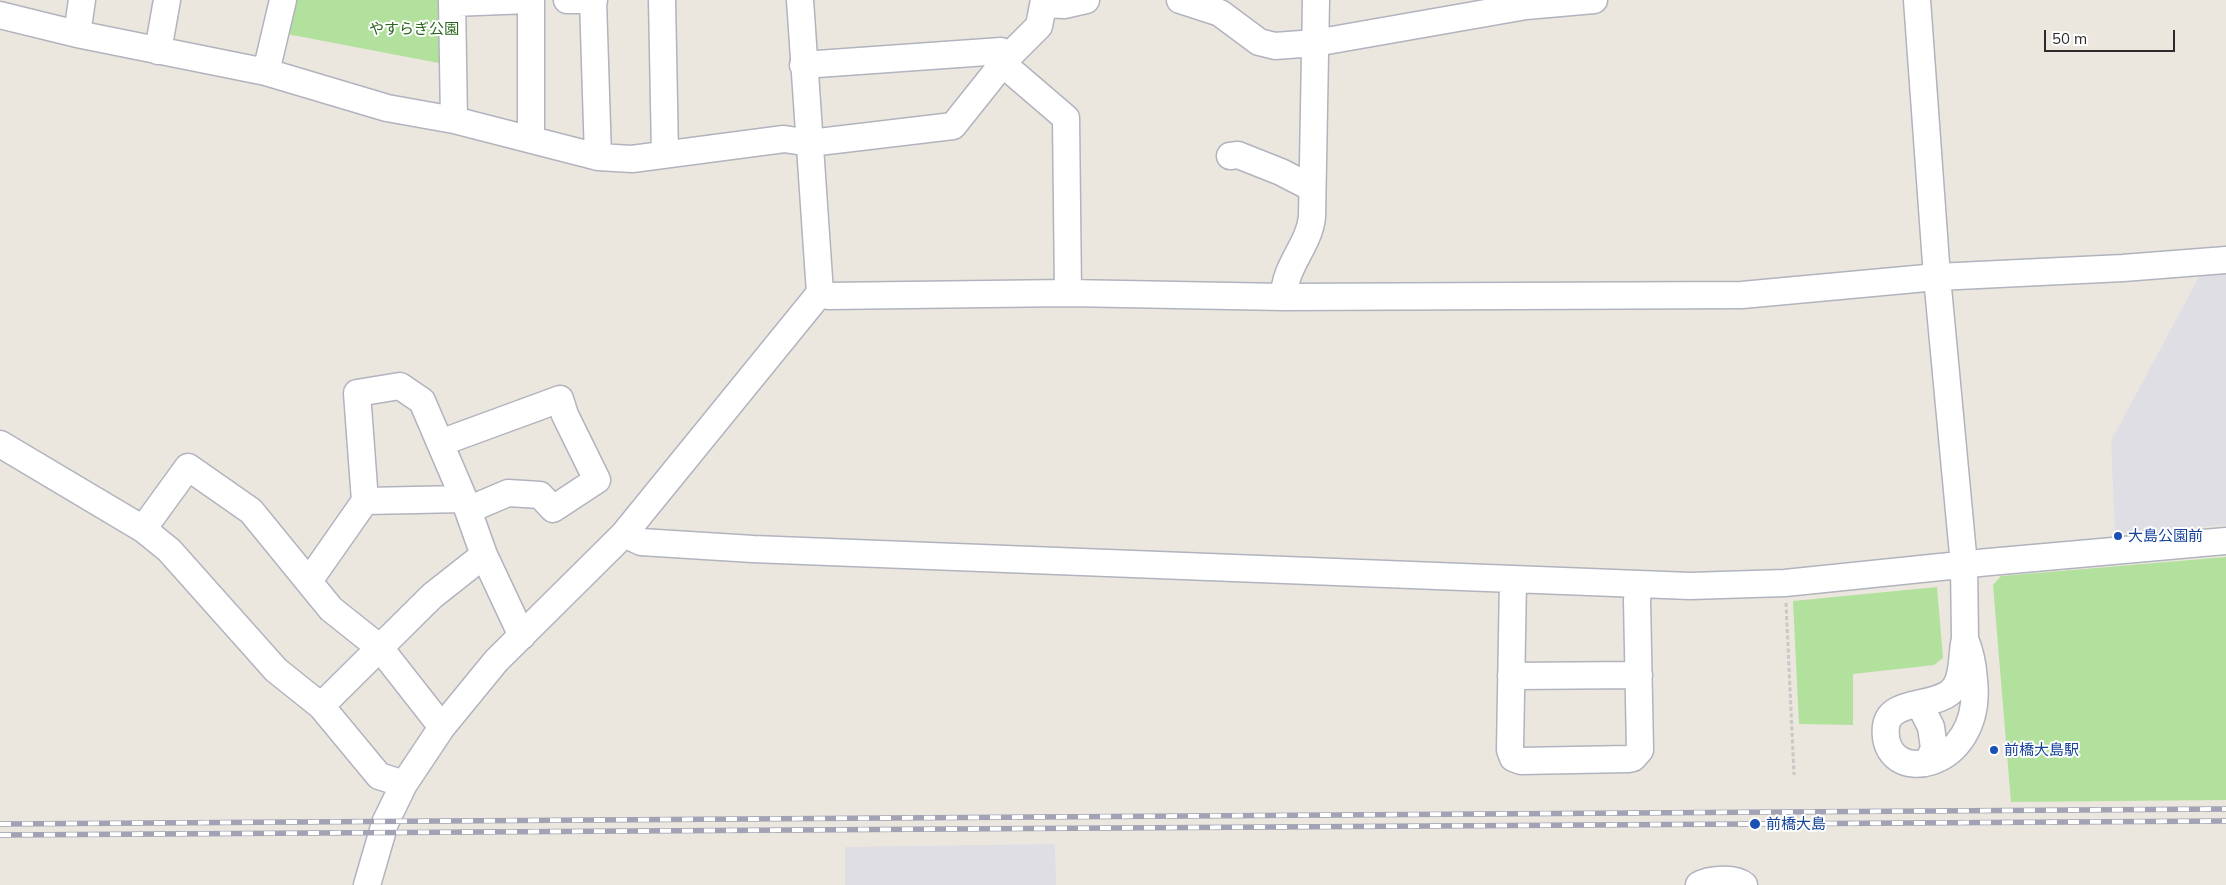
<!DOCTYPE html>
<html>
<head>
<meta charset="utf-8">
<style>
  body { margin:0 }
  #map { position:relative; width:2226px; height:885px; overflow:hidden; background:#ece7de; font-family:Mulish,sans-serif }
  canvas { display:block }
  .scale { position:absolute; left:2044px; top:30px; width:131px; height:22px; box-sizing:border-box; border:2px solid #2b2b2b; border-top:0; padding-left:6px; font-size:15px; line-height:18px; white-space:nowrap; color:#2b2b2b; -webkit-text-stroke:4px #fff; paint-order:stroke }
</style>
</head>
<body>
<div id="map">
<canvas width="2226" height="885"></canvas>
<div class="scale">50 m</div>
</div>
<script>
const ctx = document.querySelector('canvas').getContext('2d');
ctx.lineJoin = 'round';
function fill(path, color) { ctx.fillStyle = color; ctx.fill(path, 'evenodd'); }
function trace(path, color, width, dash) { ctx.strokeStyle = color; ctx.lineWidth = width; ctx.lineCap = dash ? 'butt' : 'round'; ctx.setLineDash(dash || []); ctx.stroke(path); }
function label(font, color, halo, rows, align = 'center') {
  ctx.font = font + ' Mulish,"Noto Sans JP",sans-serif'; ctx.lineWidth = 4; ctx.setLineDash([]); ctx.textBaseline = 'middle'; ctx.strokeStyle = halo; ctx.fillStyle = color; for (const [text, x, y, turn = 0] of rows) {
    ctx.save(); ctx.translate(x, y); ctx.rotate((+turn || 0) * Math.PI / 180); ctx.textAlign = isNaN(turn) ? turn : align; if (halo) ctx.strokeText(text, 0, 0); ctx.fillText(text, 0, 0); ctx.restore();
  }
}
fill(new Path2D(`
  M 2226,268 L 2226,525 L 2115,534 L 2111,441 L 2202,271 Z
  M 1055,844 L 1056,885 L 845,885 L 845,847 Z`), '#e0dee5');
fill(new Path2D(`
  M 292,0 L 443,0 L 444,64 L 287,34 Z
  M 2226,557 L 2226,800 L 2011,802 L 1993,585 L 2001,576 Z
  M 1937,587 L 1943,658 L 1934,665 L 1853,674 L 1853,725 L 1799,724 L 1793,601 Z`), '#b1e19c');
const minor = new Path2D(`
  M 452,0 L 454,120
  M 567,0 L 594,0
  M 593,0 L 598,157
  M 662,0 L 665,154
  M 1180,0 L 1220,13 L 1259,42 L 1275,46 L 1315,43 L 1526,6 L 1594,0
  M 1917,0 L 1937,277 L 1964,565 L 1965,639
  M 452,3 L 529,0
  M 1044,4 L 1064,5 L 1086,0
  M 0,15 L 77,34 L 266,72 L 387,108 L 454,120 L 598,157 L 632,159 L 784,139 L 810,143 L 953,126 L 1008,57 L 1039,26 L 1044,0
  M 77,34 L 82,0
  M 158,51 L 167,0
  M 1003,64 L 1066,118 L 1068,293
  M 803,65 L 1001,51 L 1008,57
  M 266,72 L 283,0
  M 531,139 L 531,0
  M 1230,156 L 1238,155 L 1281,172 L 1312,188
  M 820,293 L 828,296 L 1068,293 L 1284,297 L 1742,295 L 1937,277 L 2123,268 L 2226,260
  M 1284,297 C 1284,266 1309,246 1312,217 L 1316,0
  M 440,443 L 560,399 L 565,415 L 597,480 L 553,509 L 540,495 L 508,493 L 468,510
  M 0,444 L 143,529 L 169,550 L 276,670 L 321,706 L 379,776 L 404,784
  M 365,501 L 464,499
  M 143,529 L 188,467 L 251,511 L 331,609 L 380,648 L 442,727
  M 624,534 L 641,542 L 753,549 L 1690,586 L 1785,583 L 1989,562 L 2226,541
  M 1513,580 L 1510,750 L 1513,758 L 1521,761 L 1628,759 L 1633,758 L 1640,750 L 1637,600 L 1639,584
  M 309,581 L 365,501 L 357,393 L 400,386 L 422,401 L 464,499 L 484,555 L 522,636
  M 1965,639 C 1971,653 1973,665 1974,680 C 1984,773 1879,789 1886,726 C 1890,697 1941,709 1955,687 C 1964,675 1961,654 1965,639 Z
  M 1511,676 L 1639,675
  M 1912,705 L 1922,709 L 1931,727 L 1934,748 L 1928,762
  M 321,706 L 432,596 L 484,555
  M 367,885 L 385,823 L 404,784 L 442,727 L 496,661 L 624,534 L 820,293 L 800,0
  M 1699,885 C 1709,879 1735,877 1744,885`);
trace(minor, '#b1b3be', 29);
trace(new Path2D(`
  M 1786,603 L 1794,775`), '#c8c8c8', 3, [4, 2.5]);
trace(minor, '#fff', 26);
const rail = new Path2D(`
  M 0,824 L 2226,809
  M 0,835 L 2226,821`);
trace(rail, '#a1a3b5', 5.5);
trace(rail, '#fff', 4, [11]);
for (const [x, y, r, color] of [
  [2118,536,5,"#1a4fb4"],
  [1994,750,5,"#1a4fb4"],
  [1755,824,6,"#1a4fb4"]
]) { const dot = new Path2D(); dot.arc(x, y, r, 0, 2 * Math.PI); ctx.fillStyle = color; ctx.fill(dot); trace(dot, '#fff', 2); }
label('15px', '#29661d', '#fff', [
  ["やすらぎ公園",414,29]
]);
label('15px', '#164399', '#fff', [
  ["大島公園前",2128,536],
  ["前橋大島駅",2004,750],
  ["前橋大島",1766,824]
], 'left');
</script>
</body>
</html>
